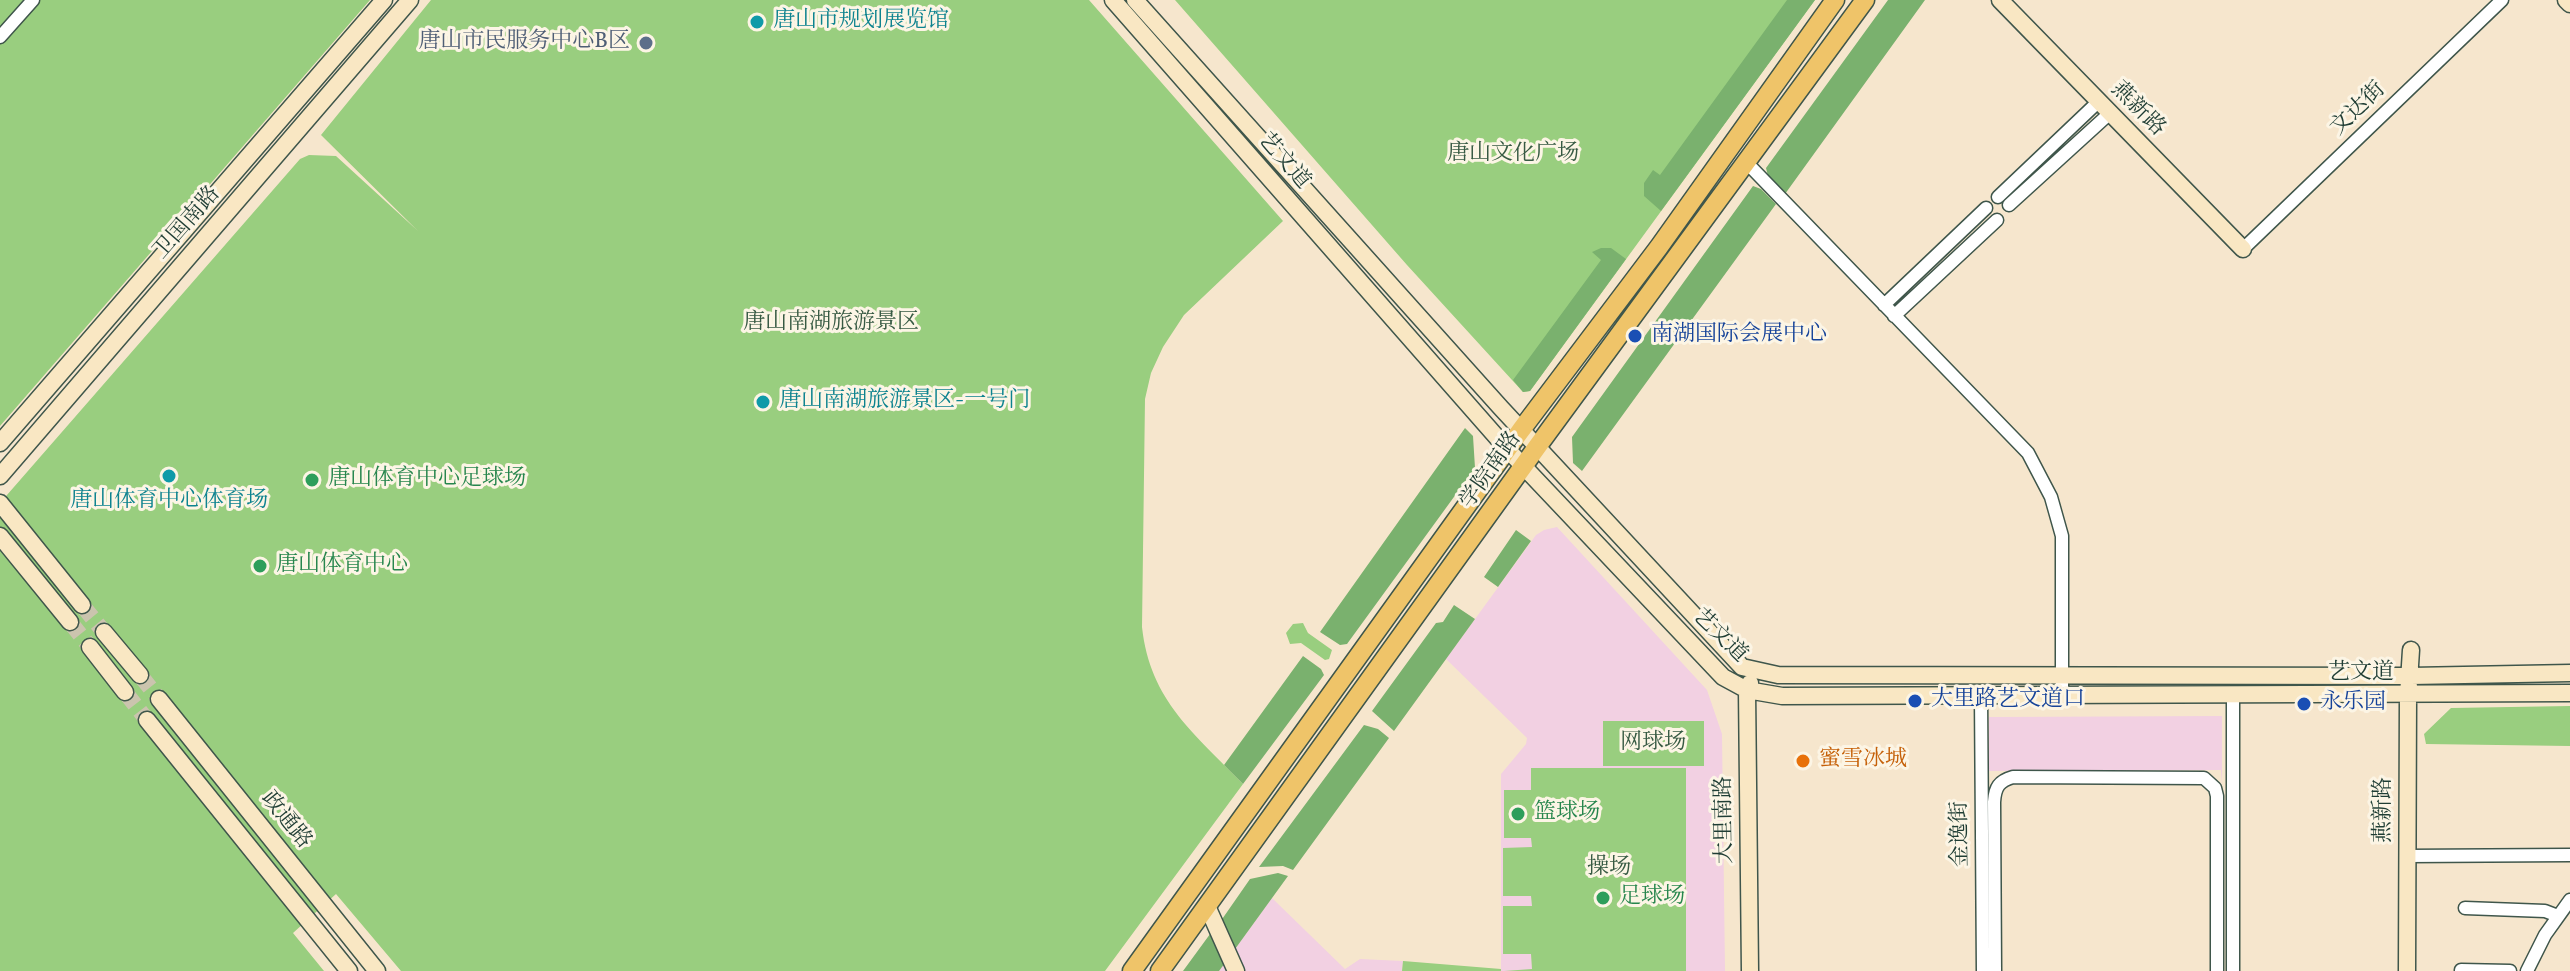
<!DOCTYPE html>
<html>
<head>
<meta charset="utf-8">
<style>
  body { margin:0 }
  canvas { display:block; background:#f6e6cd }
</style>
</head>
<body>
<canvas width="2570" height="971"></canvas>
<script>
const ctx = document.querySelector('canvas').getContext('2d');
ctx.lineJoin = 'round';
function fill(path, color) { ctx.fillStyle = color; ctx.fill(path, 'evenodd'); }
function trace(path, color, width, dash) { ctx.strokeStyle = color; ctx.lineWidth = width; ctx.lineCap = dash ? 'butt' : 'round'; ctx.setLineDash(dash || []); ctx.stroke(path); }
function label(font, color, halo, rows, align = 'center') {
  ctx.font = font + ' Vollkorn,"Noto Serif SC",serif'; ctx.lineWidth = 6; ctx.setLineDash([]); ctx.textBaseline = 'middle'; ctx.strokeStyle = halo; ctx.fillStyle = color; for (const [text, x, y, turn = 0] of rows) {
    ctx.save(); ctx.translate(x, y); ctx.rotate((+turn || 0) * Math.PI / 180); ctx.textAlign = isNaN(turn) ? turn : align; if (halo) ctx.strokeText(text, 0, 0); ctx.fillText(text, 0, 0); ctx.restore();
  }
}
fill(new Path2D(`
  M 1557,527 L 1707,690 L 1722,734 L 1725,971 L 1501,971 L 1501,774 L 1526,744 L 1527,738 L 1446,659 L 1536,535 L 1544,530 Z
  M 2222,716 L 2222,786 L 2221,770 L 1989,771 L 1989,717 Z
  M 1272,898 L 1345,969 L 1360,959 L 1403,961 L 1402,971 L 1219,971 Z`), '#f2d0e2');
fill(new Path2D(`
  M 0,0 L 370,0 L 0,426 Z
  M 431,0 L 1089,0 L 1283,221 L 1184,315 L 1163,347 L 1151,373 L 1145,399 L 1142,627 C 1150,701 1195,734 1243,784 L 1105,971 L 401,971 L 336,894 L 293,933 L 324,971 L 0,971 L 0,503 L 300,159 L 309,155 L 336,156 L 418,231 L 321,135 Z
  M 1175,0 L 1815,0 L 1530,391 L 1523,392 L 1407,265 Z
  M 1303,623 L 1308,633 L 1332,650 L 1329,659 L 1325,660 L 1301,643 L 1290,644 L 1286,633 L 1293,624 Z
  M 2570,706 L 2570,746 L 2426,744 L 2424,734 L 2451,708 Z
  M 1603,721 L 1704,721 L 1704,766 L 1603,766 Z
  M 1531,768 L 1686,768 L 1686,971 L 1504,971 L 1532,969 L 1531,954 L 1503,954 L 1503,906 L 1532,906 L 1531,896 L 1503,896 L 1503,848 L 1532,847 L 1531,838 L 1504,838 L 1504,790 L 1531,790 Z
  M 1403,961 L 1501,969 L 1501,971 L 1402,971 Z`), '#99ce7f');
fill(new Path2D(`
  M 1787,0 L 1815,0 L 1661,211 L 1644,196 L 1644,183 L 1653,170 L 1660,175 Z
  M 1888,0 L 1925,0 L 1785,194 L 1768,176 L 1766,168 Z
  M 1753,186 L 1761,189 L 1776,204 L 1582,471 L 1573,463 L 1572,437 Z
  M 1601,248 L 1611,248 L 1626,259 L 1530,391 L 1523,392 L 1513,380 L 1601,260 L 1592,252 Z
  M 1465,428 L 1473,436 L 1475,468 L 1347,644 L 1340,645 L 1320,632 Z
  M 1516,530 L 1531,541 L 1498,587 L 1484,577 Z
  M 1454,605 L 1475,619 L 1394,731 L 1372,711 L 1436,623 L 1443,622 Z
  M 1303,656 L 1321,669 L 1324,675 L 1243,784 L 1224,765 Z
  M 1364,725 L 1378,729 L 1389,738 L 1293,870 L 1283,866 L 1259,867 Z
  M 1278,873 L 1288,876 L 1230,956 L 1218,925 L 1250,879 Z
  M 1213,930 L 1225,963 L 1219,971 L 1183,971 Z`), '#7ab16e');
trace(new Path2D(`
  M 82,605 L 104,632
  M 70,622 L 90,647
  M 140,675 L 159,699
  M 125,692 L 147,720`), '#cbc4ae', 16, [16, 8]);
const street = new Path2D(`
  M 0,37 L 33,0
  M 1746,162 L 2028,453 L 2051,497 L 2062,536 L 2062,696
  M 1998,197 L 2098,102
  M 2009,205 L 2109,114
  M 2243,249 L 2502,0
  M 1884,305 L 1986,208
  M 1894,316 L 1997,220
  M 1981,696 L 1983,971
  M 2233,696 L 2233,971
  M 2407,856 L 2570,855
  M 2465,908 L 2545,911 L 2558,916
  M 2461,970 L 2510,971
  M 1995,971 L 1994,802 C 1995,787 1999,781 2013,777 L 2204,778 L 2215,788 L 2217,796 L 2217,971
  M 2527,971 L 2545,935 L 2570,900`);
const secondary = new Path2D(`
  M 1113,0 L 1508,450 L 1723,677 L 1747,690 L 1782,696 L 2570,693
  M 1135,0 L 1501,408 L 1742,667 L 1778,675 L 2411,676 L 2570,673
  M 2000,0 L 2243,249
  M 2566,0 L 2570,4
  M 0,443 L 384,0
  M 0,476 L 410,0
  M 0,503 L 82,605
  M 0,536 L 70,622
  M 104,632 L 140,675
  M 90,647 L 125,692
  M 159,699 L 377,971
  M 147,720 L 349,971
  M 1207,906 L 1236,971
  M 1750,971 L 1747,690 L 1750,683
  M 2407,971 L 2408,696 L 2411,650`);
const primary = new Path2D(`
  M 1132,971 L 1521,430 L 1659,247 L 1835,0
  M 1160,971 L 1537,447 L 1865,0`);
trace(street, '#3f564b', 15);
trace(secondary, '#3f564b', 19);
trace(primary, '#3f564b', 21);
trace(street, '#fff', 12);
trace(secondary, '#f9e7c3', 16);
trace(primary, '#efc469', 18);
for (const [x, y, r, color] of [
  [757,22,8,"#0f9aa8"],
  [646,43,8,"#5c6f8a"],
  [1635,336,8,"#1a4fb4"],
  [763,402,8,"#0f9aa8"],
  [169,476,8,"#0f9aa8"],
  [312,480,8,"#2e9e5b"],
  [260,566,8,"#2e9e5b"],
  [1915,701,8,"#1a4fb4"],
  [2304,704,8,"#1a4fb4"],
  [1803,761,8,"#e8710a"],
  [1518,814,8,"#2e9e5b"],
  [1603,898,8,"#2e9e5b"]
]) { const dot = new Path2D(); dot.arc(x, y, r, 0, 2 * Math.PI); ctx.fillStyle = color; ctx.fill(dot); trace(dot, '#fcf5e5', 3); }
label('22px', '#0d838f', '#fcf5e5', [
  ["唐山市规划展览馆",773,22],
  ["唐山南湖旅游景区-一号门",779,402],
  ["唐山体育中心体育场",169,502,"center"]
], 'left');
label('22px', '#4e5e75', '#fcf5e5', [
  ["唐山市民服务中心B区",630,43]
], 'right');
label('22px', '#1f3d34', '#fcf5e5', [
  ["燕新路",2137,110,45],
  ["文达街",2359,110,-44],
  ["艺文道",1283,162,49],
  ["卫国南路",188,224,-49],
  ["学院南路",1492,471,-55],
  ["艺文道",1719,637,44],
  ["艺文道",2361,674],
  ["燕新路",2385,810,-90],
  ["大里南路",1726,820,-91],
  ["政通路",285,821,51],
  ["金逸街",1962,834,-91]
]);
label('22px', '#375a43', '#fcf5e5', [
  ["唐山文化广场",1513,155],
  ["唐山南湖旅游景区",831,324],
  ["网球场",1653,744],
  ["操场",1609,869]
]);
label('22px', '#164399', '#fcf5e5', [
  ["南湖国际会展中心",1651,336],
  ["大里路艺文道口",1931,701],
  ["永乐园",2320,704]
], 'left');
label('22px', '#27864d', '#fcf5e5', [
  ["唐山体育中心足球场",328,480],
  ["唐山体育中心",276,566],
  ["篮球场",1534,814],
  ["足球场",1619,898]
], 'left');
label('22px', '#c56008', '#fcf5e5', [
  ["蜜雪冰城",1819,761]
], 'left');
</script>
</body>
</html>
